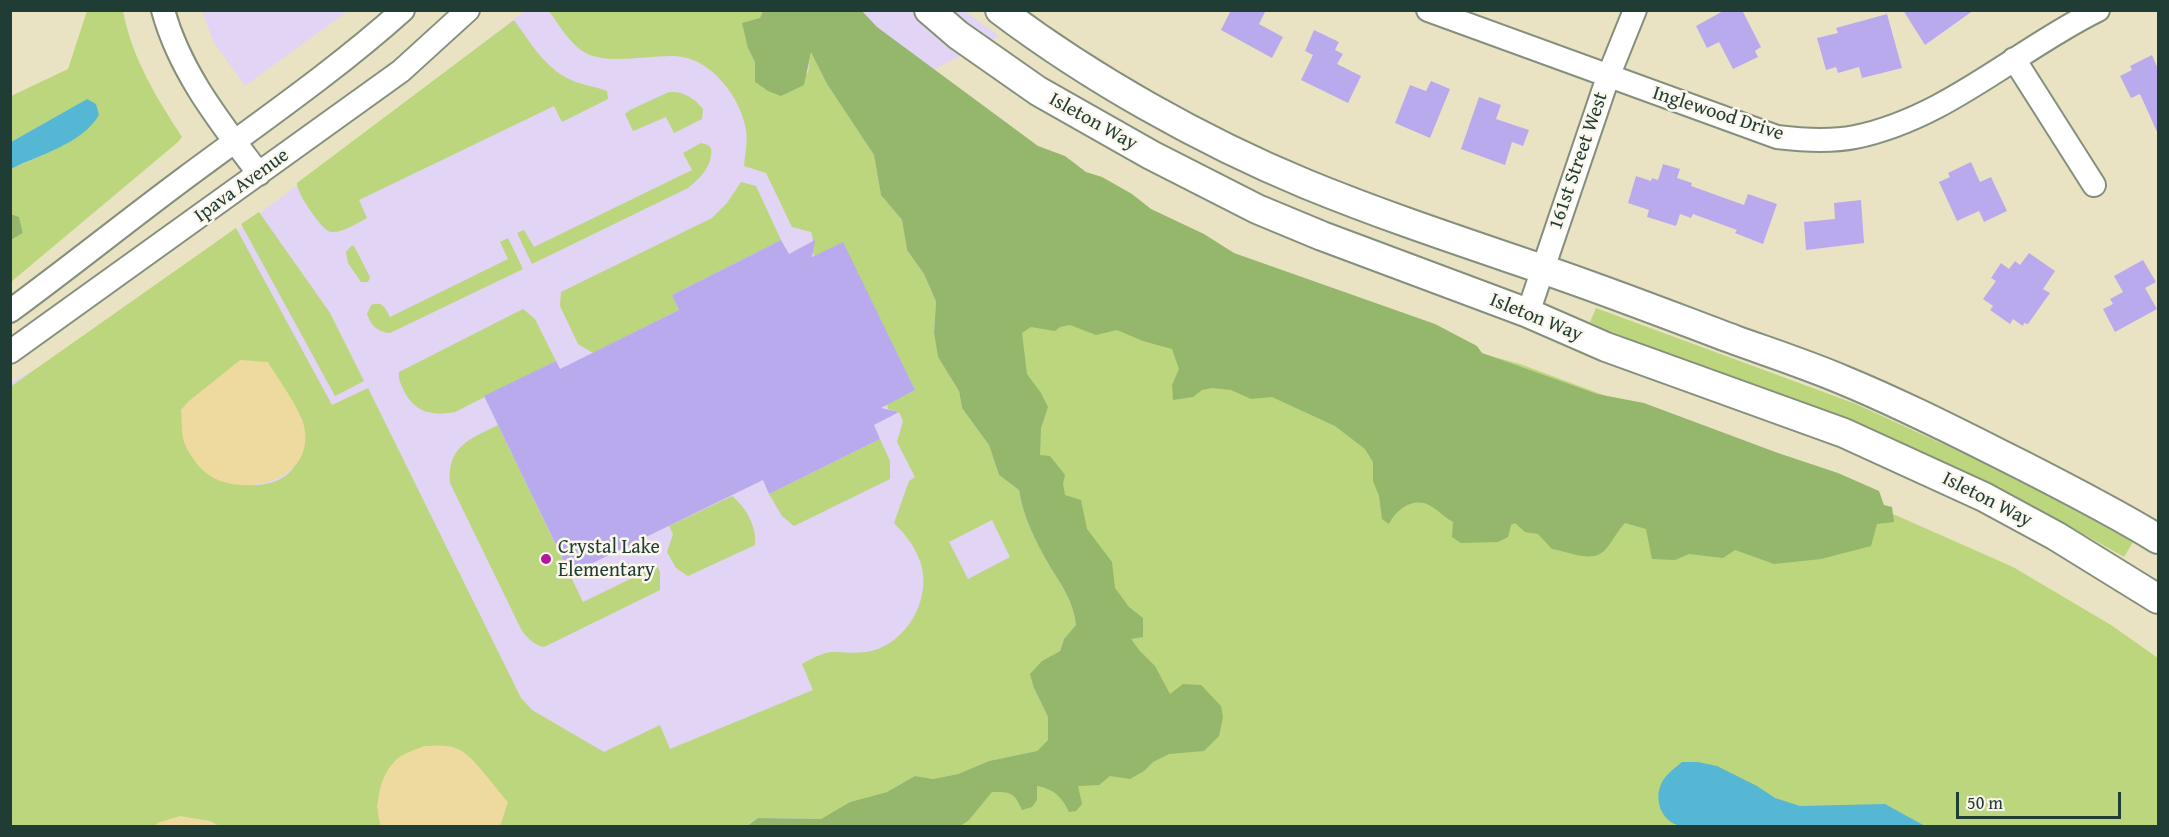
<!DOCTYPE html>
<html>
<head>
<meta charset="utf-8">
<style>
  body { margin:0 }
  #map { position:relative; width:2169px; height:837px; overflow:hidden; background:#eae3c3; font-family:"Gentium Book Plus",serif }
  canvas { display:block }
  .frame { position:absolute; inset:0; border:12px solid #1f3d34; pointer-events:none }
  .scale { position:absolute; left:1956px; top:792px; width:165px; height:27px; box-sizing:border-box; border:3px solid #1f3d34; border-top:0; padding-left:8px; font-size:18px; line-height:21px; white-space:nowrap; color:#1f3d34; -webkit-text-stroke:4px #fbf7ec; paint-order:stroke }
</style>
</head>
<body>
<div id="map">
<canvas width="2169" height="837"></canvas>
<div class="frame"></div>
<div class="scale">50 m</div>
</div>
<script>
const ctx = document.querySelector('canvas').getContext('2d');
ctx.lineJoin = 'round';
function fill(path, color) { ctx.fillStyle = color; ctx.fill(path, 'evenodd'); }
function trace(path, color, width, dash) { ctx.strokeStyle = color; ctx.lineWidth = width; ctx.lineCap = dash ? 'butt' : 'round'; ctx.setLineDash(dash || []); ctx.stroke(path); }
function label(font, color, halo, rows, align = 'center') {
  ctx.font = font + ' "Gentium Book Plus",serif'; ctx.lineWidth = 5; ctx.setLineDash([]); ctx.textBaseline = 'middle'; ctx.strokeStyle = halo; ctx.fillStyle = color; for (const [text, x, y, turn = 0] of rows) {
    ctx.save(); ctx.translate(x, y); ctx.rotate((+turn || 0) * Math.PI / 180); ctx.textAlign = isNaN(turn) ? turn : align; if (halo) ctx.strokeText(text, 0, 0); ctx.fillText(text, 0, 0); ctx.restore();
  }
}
fill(new Path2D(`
  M 202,11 L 202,10 L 348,11 L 245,86 L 213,41 Z
  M 525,11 L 965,11 L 999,36 L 864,105 L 1167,735 L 855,826 L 11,826 L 11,382 L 93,341 Z`), '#e1d4f4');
fill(new Path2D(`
  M 87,11 L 123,11 C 132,58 156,97 182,137 L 178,142 L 11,282 L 11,240 L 23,233 L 19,217 L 11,214 L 11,169 L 65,145 L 77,136 L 87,99 L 11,142 L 11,96 L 68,69 Z
  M 549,11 L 763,11 L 748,48 L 755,62 L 755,82 L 808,73 L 811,50 L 827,84 L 874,155 L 881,195 L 902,220 L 907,250 L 924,274 L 936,303 L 934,333 L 938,357 L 959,391 L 962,408 L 989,445 L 999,475 L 1019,490 C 1023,517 1036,542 1049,565 C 1062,586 1073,600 1076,625 L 1064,639 L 1060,651 L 1042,661 L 1034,688 L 1048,717 L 1048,740 L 1037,751 L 989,761 L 958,774 L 933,779 L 915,776 L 887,792 L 850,802 L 821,819 L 758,818 L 746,826 L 500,826 L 507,802 L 386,774 L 377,806 L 381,826 L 219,826 L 210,821 L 160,822 L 154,826 L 11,826 L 10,387 L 236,228 L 332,405 L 368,388 L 521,698 L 532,710 L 604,752 L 660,725 L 670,749 L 813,690 L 802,664 C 811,659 821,653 832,652 C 848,652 862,655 878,649 C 911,636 932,595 920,561 C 914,545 905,534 894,523 L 909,481 L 915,477 L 897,442 L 903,421 L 899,412 L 888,409 L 887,404 L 915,390 L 842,243 L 814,256 C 811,247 815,241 811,232 L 792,227 L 766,173 L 744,166 C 745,154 748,142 746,130 C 741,98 711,57 675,56 C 652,55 614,63 593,56 C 573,50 560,26 549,11 ZM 240,361 L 302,419 C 306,434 305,442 299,456 C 296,461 294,469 290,472 C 268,492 238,485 213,478 L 181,410 L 188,402 ZM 992,520 L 1010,557 L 968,579 L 949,542 Z
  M 514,20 C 529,41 544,66 567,78 C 579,85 594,86 607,91 L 608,99 L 562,122 L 554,106 L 359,200 L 367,218 C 357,223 343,233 331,232 C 322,231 296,192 297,183 Z
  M 669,92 C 684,91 694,98 703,109 L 702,119 L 674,133 L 666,117 L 633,131 L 625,114 L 630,110 Z
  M 863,106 L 1041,150 L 1163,224 L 1465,349 L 1520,364 L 1805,470 L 1893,514 L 2013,567 L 2111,625 L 2158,658 L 2158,826 L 855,826 L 1167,735 Z
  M 701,143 L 708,145 L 711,148 C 713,166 700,178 688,188 L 532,264 L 517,233 L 524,230 L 534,247 L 692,170 L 683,153 Z
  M 741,182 L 756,186 L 781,240 L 672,295 L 679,310 L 593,353 L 578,344 L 560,306 L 561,292 L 712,218 L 727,203 Z
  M 259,212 L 330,313 L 364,381 L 335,396 L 241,224 Z
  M 508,238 L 523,269 L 390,333 C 378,332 371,326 367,314 L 371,305 C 383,301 385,308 390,317 L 508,259 L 500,242 Z
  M 351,246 L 354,246 L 370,277 L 368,282 L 361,282 L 348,263 L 346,252 Z
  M 1596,308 L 1856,404 L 2008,474 L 2133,542 L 2124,557 C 2039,508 1950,462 1859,425 C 1807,403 1754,384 1701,365 C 1663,351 1626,339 1590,322 Z
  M 523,309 L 535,319 L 556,361 L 455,412 C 433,416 415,413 404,391 C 401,384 398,379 399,372 Z
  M 498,425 L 583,602 L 657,566 L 660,572 L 660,590 L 544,647 C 534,645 526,637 521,629 L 450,483 C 447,446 470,439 498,425 Z
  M 880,439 L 890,461 L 890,479 L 794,526 L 782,516 L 769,494 Z
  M 732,496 C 746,508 757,526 755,545 L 688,576 L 676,568 L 667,552 L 673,534 L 669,526 Z`), '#bbd67c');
fill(new Path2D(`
  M 763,11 L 862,11 L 877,27 L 1038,146 L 1065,156 L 1086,172 L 1102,177 L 1132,194 L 1151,209 L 1204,234 L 1234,253 L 1435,324 L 1477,346 L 1482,353 L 1597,394 L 1644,403 L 1778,453 L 1838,473 L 1879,491 L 1884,505 L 1892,507 L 1894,522 L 1877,524 L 1871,546 L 1821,559 L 1774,564 L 1735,550 L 1723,558 L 1689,554 L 1675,560 L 1652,559 L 1646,529 L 1625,523 C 1617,531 1613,541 1605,550 C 1592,564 1568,551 1552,549 L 1538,534 L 1525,532 L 1515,523 L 1511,525 L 1508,537 L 1498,542 L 1461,543 L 1452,537 L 1453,522 C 1444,517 1437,509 1429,505 C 1412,497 1396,510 1389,524 L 1382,519 L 1379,496 L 1373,481 L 1373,462 L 1365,449 L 1335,426 L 1272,397 L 1251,399 L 1231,390 L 1212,388 L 1202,390 L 1193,397 L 1173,400 L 1172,385 L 1179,369 L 1172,349 L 1143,341 L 1117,330 L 1096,335 L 1070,325 L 1060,327 L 1055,331 L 1031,327 L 1022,333 L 1027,374 L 1041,393 L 1048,407 L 1041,428 L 1040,455 L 1050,456 L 1065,475 L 1063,484 L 1065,495 L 1081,500 L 1087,529 L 1112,562 L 1115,588 L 1129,607 L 1143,618 L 1143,637 L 1131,639 L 1139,650 L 1155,666 L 1170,694 L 1183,684 L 1201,685 L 1221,706 L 1223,717 L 1219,736 L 1204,751 L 1169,754 L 1153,762 L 1144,771 L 1130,779 L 1110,776 L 1099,785 L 1078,786 L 1082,804 L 1076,811 L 1069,812 C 1062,797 1054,789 1037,786 L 1037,800 L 1032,807 L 1022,810 C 1014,792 1011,792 992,792 L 968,821 L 960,826 L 747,826 L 758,818 L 821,819 L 850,802 L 887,792 L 915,776 L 933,779 L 958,774 L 989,761 L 1037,751 L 1048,740 L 1048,717 L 1034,688 L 1030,674 L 1042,661 L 1060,651 L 1064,639 L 1076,625 C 1073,600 1062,586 1049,565 C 1036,542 1023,517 1019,490 L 999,475 L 989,445 L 962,408 L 959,391 L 938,357 L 934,333 L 936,302 L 924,274 L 907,250 L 902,220 L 881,195 L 874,155 L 827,84 L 811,52 L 804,85 L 781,96 L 768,91 L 755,82 L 755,62 L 748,48 L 742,23 L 760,18 Z
  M 11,214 L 19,217 L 23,233 L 11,240 Z`), '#94b76c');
fill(new Path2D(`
  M 240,360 L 268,362 C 279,381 302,410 305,431 C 311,480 249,496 214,478 C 201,472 189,455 184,442 C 181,433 182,420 181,410 L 188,402 Z
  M 424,746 C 435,746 448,744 458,749 C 474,756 495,788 508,802 L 500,826 L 381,826 C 374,806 379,778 394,762 C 400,754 415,750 424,746 Z
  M 180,816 L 210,821 L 219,826 L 154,826 L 160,822 Z`), '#eeda9e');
fill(new Path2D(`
  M 87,99 L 96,104 L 99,115 C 82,144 39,155 11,169 L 11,142 Z
  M 1682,762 L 1698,762 L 1717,766 L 1757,786 L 1775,798 L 1800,806 L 1885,804 L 1925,826 L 1680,826 C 1660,821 1652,796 1664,779 C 1668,773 1676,767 1682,762 Z`), '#55b7d4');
fill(new Path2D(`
  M 1231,10 L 1266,10 L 1259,24 L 1283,37 L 1272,58 L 1221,30 Z
  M 1725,10 L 1742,10 L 1761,47 L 1755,51 L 1758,57 L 1733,69 L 1719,42 L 1707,48 L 1696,26 Z
  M 1903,10 L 1974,10 L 1925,45 Z
  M 1887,14 L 1902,68 L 1862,78 L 1859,67 L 1838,73 L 1836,67 L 1826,70 L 1817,38 L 1838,33 L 1836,28 Z
  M 1314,30 L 1339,42 L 1335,50 L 1343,54 L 1337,64 L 1361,76 L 1348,103 L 1301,80 L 1313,55 L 1305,51 Z
  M 2152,55 L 2158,69 L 2158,134 L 2140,94 L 2131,98 L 2120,76 L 2132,70 L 2130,66 Z
  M 1431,81 L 1450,89 L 1430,138 L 1395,123 L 1410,85 L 1426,91 Z
  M 1479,97 L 1501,105 L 1496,119 L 1529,130 L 1523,146 L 1512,142 L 1505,165 L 1461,149 Z
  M 1971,162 L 1980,182 L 1991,177 L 2007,211 L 1984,222 L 1979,211 L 1957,221 L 1939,182 L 1950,177 L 1948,173 Z
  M 1663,164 L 1680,169 L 1677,178 L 1692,183 L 1691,186 L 1744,205 L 1748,194 L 1777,204 L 1763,244 L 1735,233 L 1737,230 L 1693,214 L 1691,218 L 1680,214 L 1676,226 L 1647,217 L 1649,210 L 1628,203 L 1636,176 L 1651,181 L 1652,178 L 1658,180 Z
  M 1861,200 L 1864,243 L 1806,250 L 1804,222 L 1835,219 L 1834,203 Z
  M 781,240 L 789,254 L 815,240 L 812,257 L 843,242 L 915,390 L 881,408 L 899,412 L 874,425 L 880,439 L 769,494 L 763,480 L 570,574 L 484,396 L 556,361 L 560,369 L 679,310 L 672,295 Z
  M 2029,253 L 2055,271 L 2043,289 L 2050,293 L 2028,324 L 2024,323 L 2023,326 L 2013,319 L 2010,324 L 1990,310 L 1993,306 L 1983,299 L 1996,281 L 1991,278 L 2001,263 L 2009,269 L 2015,261 L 2020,265 Z
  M 2143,260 L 2156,282 L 2145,288 L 2157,309 L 2115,332 L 2103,309 L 2113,304 L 2110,299 L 2123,292 L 2114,276 Z`), '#b9aaed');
const minor = new Path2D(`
  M 163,10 C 180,73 221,123 259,174
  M 1428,10 L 1777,137 C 1802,140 1830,142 1855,137 C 1947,118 2015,51 2098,10
  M 2014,59 L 2094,185
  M 10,311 C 70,267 127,221 185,178 C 259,123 335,71 403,10
  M 1528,313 L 1608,77 L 1635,10
  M 10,352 L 401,71 L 468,10`);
const major = new Path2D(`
  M 929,10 L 958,35 L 1038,91 L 1151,155 L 1257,209 L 1322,236 L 1528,313 L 1606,347 L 1844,433 L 1984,497 L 2056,536 L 2158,599
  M 1000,10 C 1090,78 1202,141 1306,184 C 1384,216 1463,242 1542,269 C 1607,291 1671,316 1735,340 C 1771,353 1808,365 1843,380 C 1899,403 1952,430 2006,457 C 2057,483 2109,509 2158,539`);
trace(minor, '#84907c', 26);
trace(major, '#84907c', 32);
trace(minor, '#fff', 22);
trace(major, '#fff', 28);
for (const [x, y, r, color] of [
  [546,559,6,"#b5179e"]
]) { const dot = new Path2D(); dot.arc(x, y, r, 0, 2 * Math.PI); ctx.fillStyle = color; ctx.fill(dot); trace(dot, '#fbf7ec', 2); }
label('20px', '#1f3d34', '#fbf7ec', [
  ["Inglewood Drive",1718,114,18],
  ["Isleton Way",1093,122,29],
  ["161st Street West",1579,161,-71],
  ["Ipava Avenue",242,186,-36],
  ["Isleton Way",1536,318,22],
  ["Isleton Way",1987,500,27]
]);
label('20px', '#1f3d34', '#fbf7ec', [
  ["Crystal Lake",558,548],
  ["Elementary",558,571]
], 'left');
</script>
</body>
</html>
